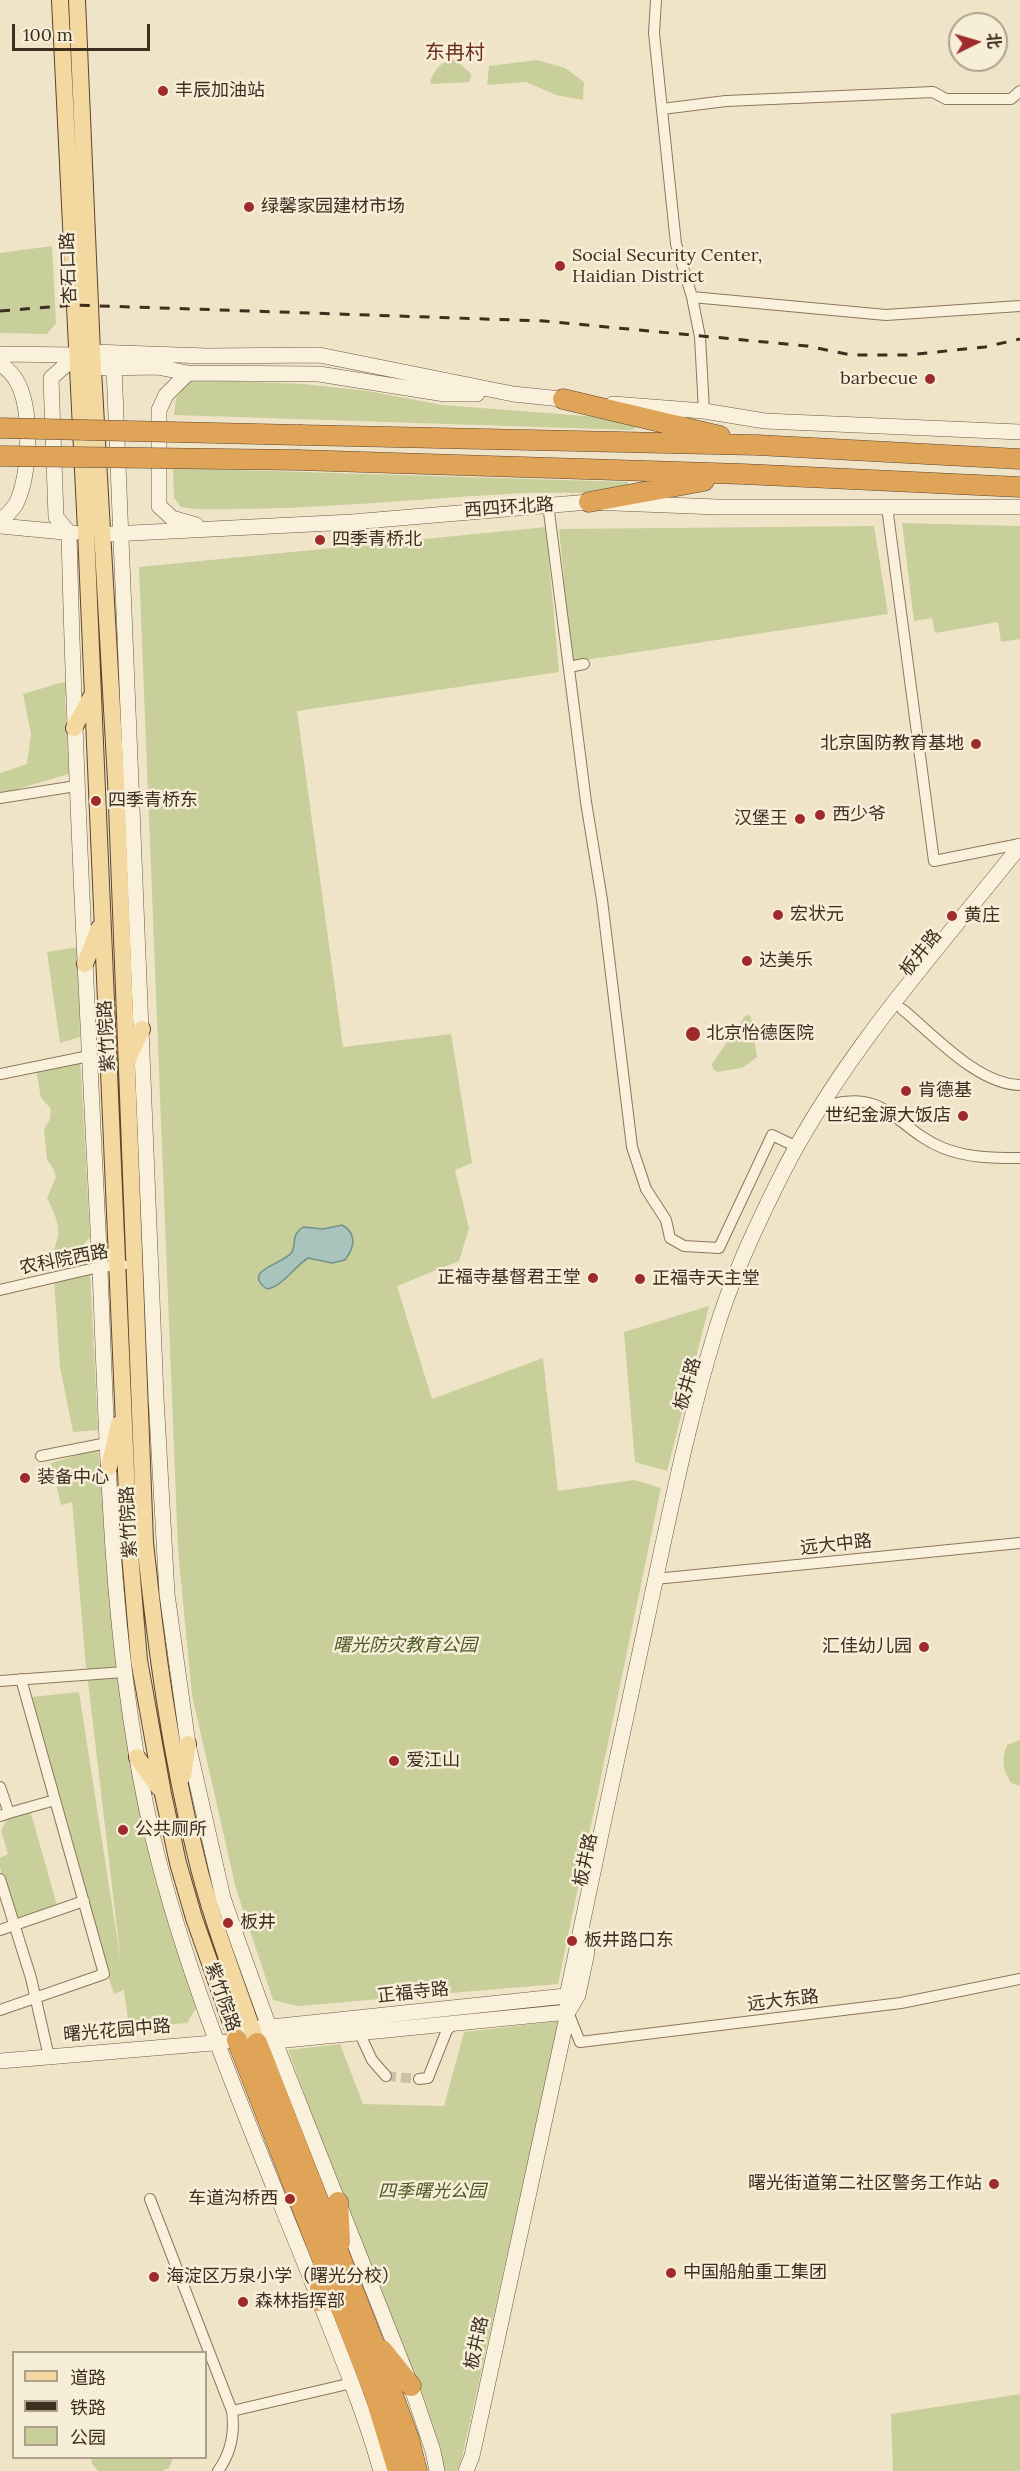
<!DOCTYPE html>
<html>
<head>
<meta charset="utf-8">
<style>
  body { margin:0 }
  #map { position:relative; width:1020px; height:2471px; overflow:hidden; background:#f0e4c8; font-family:Lora,"Noto Sans SC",serif }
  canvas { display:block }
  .legend { position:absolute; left:12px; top:2351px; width:195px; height:108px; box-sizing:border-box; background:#f7eed8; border:2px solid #ada18e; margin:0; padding:8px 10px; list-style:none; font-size:18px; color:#3d2e20 }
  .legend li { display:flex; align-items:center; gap:12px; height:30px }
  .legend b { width:30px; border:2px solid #ada18e }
  .north { position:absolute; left:948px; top:12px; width:60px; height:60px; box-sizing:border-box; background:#f7eed8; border:2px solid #ada18e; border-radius:50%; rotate:85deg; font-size:16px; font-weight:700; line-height:24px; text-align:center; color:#3d2e20 }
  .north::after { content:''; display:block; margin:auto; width:21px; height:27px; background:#9e2a2b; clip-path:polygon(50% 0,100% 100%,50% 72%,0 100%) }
  .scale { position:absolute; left:12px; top:24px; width:138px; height:27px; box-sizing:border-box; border:3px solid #3d2e20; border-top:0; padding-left:8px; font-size:18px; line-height:21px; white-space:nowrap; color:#3d2e20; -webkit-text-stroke:4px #f7eed8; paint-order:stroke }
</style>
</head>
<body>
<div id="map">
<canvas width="1020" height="2471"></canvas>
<ul class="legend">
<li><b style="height:8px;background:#f3d9a0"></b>道路</li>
<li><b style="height:8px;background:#3d2e20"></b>铁路</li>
<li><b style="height:16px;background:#c9cf9b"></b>公园</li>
</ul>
<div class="north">北</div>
<div class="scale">100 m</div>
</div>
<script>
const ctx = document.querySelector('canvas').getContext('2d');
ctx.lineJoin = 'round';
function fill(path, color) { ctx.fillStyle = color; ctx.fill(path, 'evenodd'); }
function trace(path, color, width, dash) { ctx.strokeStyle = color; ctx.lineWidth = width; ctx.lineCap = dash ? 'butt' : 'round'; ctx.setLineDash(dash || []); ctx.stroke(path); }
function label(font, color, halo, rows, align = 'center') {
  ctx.font = font + ' Lora,"Noto Sans SC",serif'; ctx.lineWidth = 5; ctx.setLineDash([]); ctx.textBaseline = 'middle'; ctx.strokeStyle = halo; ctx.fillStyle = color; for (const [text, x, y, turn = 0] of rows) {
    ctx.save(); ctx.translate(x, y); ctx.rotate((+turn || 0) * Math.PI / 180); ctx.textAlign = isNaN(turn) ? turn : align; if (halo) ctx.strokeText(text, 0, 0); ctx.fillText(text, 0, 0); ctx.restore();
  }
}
fill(new Path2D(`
  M 455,59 L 471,74 L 470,82 L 431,84 L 430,81 C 436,68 441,61 455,59 Z
  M 537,60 L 565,68 L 584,82 L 583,100 L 556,95 L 526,82 L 487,85 L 489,66 Z
  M 52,246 L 56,323 L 47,334 L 0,333 L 0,253 Z
  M 202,380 L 303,384 L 368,391 L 442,405 L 612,418 L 633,421 L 638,427 L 631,430 L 174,415 L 176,398 L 186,381 Z
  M 173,468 L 628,482 L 626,491 C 586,495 546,491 506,494 C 403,500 299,511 195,509 L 181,507 L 174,498 Z
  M 902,523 L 1020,526 L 1020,639 L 1001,642 L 998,622 L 935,633 L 932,618 L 914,621 Z
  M 874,526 L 888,614 L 572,662 L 559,529 Z
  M 546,527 L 559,672 L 297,711 L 343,1047 L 451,1034 L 472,1163 L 455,1170 L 469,1228 L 459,1261 L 397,1286 L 432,1399 L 543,1358 L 558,1491 L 634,1480 L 661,1488 L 558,1984 L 298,2006 L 273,2000 L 236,1889 L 192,1695 L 178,1550 L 139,567 Z
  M 70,682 L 71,694 L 65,697 L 69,774 L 0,794 L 0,773 L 27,764 L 31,734 L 23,694 L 60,683 Z
  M 78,947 L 80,1037 L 60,1043 L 47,952 Z
  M 749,1015 L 751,1017 L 757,1057 L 742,1068 L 717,1072 L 713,1069 L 712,1064 L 745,1016 Z
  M 79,1060 L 81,1071 L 90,1237 L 81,1248 L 58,1256 L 54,1249 C 63,1229 56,1217 47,1198 L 56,1177 L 53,1168 L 47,1160 L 44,1129 L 50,1119 L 51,1109 L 41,1098 L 36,1069 Z
  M 90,1271 L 98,1430 L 73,1432 L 60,1367 L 54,1280 Z
  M 709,1306 L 667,1471 L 635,1462 L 624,1332 Z
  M 98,1449 L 124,1672 L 147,1829 L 198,2005 L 187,2023 L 129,2028 L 124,1990 L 114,1994 L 102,1957 L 32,1697 L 79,1692 L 121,1963 L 85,1656 L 72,1502 L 61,1505 L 51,1463 Z
  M 1020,1740 L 1020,1786 L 1011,1783 C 1003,1770 1001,1760 1007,1745 Z
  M 30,1810 L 57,1905 L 16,1920 L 0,1868 L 0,1858 L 8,1854 L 1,1831 L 7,1818 Z
  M 559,2021 L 462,2458 L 457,2471 L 443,2471 L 288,2050 L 340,2044 L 363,2104 L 444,2106 L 464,2032 Z
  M 1020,2394 L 1020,2471 L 893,2471 L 891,2414 Z
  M 91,2458 L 173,2458 L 169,2468 L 162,2471 L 98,2471 L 92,2464 Z`), '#c9cf9b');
const water = new Path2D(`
  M 342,1225 C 358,1234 354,1248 345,1260 L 332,1263 L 308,1258 C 294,1267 282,1287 267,1289 C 240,1270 285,1264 292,1252 C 297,1241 290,1237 303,1227 L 323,1229 Z`);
fill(water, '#a9c4bc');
trace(water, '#6f938a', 1.5);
trace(new Path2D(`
  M 386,2076 L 419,2079`), '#ccc0a6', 10, [10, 5]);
const street = new Path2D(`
  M 656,0 L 654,33 L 676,244 L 692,297 L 700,337 L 704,411
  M 662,109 L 726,101 L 933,92 L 946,99 L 1011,99 L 1020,91
  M 692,297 L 886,315 L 1020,306
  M 548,504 L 586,802 L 602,900 L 632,1147 L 646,1189 L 666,1220 L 670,1238 L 684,1246 L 719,1248 L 772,1135 L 797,1147
  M 887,507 L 934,861 L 1020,844
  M 569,667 L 584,664
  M 0,798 L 76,786
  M 902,1009 C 934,1035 977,1084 1020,1085
  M 0,1074 L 89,1056
  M 832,1104 C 888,1090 898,1130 943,1148 C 968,1158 993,1158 1020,1158
  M 0,1290 L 99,1267 L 123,1265
  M 41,1456 L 107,1443
  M 655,1579 L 1020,1543
  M 0,1681 L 124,1672
  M 0,1787 L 9,1813 L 0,1816
  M 9,1813 L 55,1800
  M 0,1879 L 31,1978 L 49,2057
  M 0,1930 L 84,1901
  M 0,2010 L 104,1974 L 21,1679
  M 568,2012 L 580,2042 L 901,2003 L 1020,1979
  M 359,2032 L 372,2060 L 386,2076
  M 419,2079 L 428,2078 L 447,2030 L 455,2023
  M 150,2199 L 232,2411 C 235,2433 231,2453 218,2471
  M 232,2411 L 352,2383`);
const secondary = new Path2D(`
  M 92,352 L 114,367 L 156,1397 L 167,1594 L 188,1744 L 223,1898 L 239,1944 L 269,2027 L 411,2386 L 433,2451 L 437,2471
  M 0,354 L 77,355 L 92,352 L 207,356 L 319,355 L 513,394 L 571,400
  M 77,355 L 51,378 L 56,517 L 69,533 C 75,779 88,1024 100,1270 C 108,1458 110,1649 152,1834 C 188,1987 255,2138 313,2284 C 337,2346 363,2407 381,2471
  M 0,362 C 5,368 12,373 16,380 C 33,408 30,475 16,504 C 12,510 5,517 0,521
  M 104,368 L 157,367 L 188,373 L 319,374 L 445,394 L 477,394
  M 188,373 L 166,395 L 159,410 L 159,506 L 172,518 L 196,525
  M 613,404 L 704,411 L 765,421 L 1020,432
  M 0,526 L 74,533
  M 112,534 L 352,522 L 589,502 L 718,507 L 1020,507
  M 568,2012 L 578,1995 L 587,1952
  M 237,2040 L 252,2029 L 575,1995
  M 266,2042 L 568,2012
  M 0,2061 L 225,2042
  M 466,2471 L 472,2456 L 568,2012 L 567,1996 C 593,1870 620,1745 647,1619 C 668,1522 687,1424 716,1330 C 731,1280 754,1231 777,1184 C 838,1059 934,954 1020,846`);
const primary = new Path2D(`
  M 60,0 L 86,531 L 129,1542 L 139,1660 L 163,1794 L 178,1863 L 194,1918 L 237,2040
  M 77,0 L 92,352 L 116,780 L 145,1542 C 156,1648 170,1753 196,1856 C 211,1920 236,1981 257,2043
  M 74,728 L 91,697
  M 85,964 L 99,928
  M 128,1059 L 142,1029
  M 109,1467 L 119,1424
  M 137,1757 L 159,1788
  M 183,1776 L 188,1744`);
const highway = new Path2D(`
  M 563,399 L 720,436
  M 301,435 L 757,445 L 1020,459
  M 299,460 L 743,474 L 1020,487
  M 589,502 L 704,481
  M 237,2040 L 374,2392 L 398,2471
  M 257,2043 L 371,2336 L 409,2439 L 417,2471
  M 338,2202 L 340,2242
  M 319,2301 L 322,2267
  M 382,2350 L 411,2386`);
trace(street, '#8d765c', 12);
trace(secondary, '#6f573f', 16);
trace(primary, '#5b4430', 18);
trace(highway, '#5b4430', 21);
trace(street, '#faf1dc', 10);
trace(secondary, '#faf1dc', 15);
trace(primary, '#f3d9a0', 16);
trace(highway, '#e0a458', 20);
trace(new Path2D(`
  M 0,311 L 74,305 L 544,321 L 807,346 L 851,355 L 907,355 L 985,347 L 1020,339`), '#3d2e20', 3, [10, 10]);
const highwayBridge = new Path2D(`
  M 0,428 L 301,435
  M 0,456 L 299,460`);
trace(highwayBridge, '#5b4430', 21, []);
trace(highwayBridge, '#e0a458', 20);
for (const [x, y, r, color] of [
  [163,91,6,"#9e2a2b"],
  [249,207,6,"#9e2a2b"],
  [560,266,6,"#9e2a2b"],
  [930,379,6,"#9e2a2b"],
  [320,540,6,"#9e2a2b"],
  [976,744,6,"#9e2a2b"],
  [96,801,6,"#9e2a2b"],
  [820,815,6,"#9e2a2b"],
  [800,819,6,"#9e2a2b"],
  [778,915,6,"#9e2a2b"],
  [952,916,6,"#9e2a2b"],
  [747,961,6,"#9e2a2b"],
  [693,1034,8,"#9e2a2b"],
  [906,1091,6,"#9e2a2b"],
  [963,1116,6,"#9e2a2b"],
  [593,1278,6,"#9e2a2b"],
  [640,1279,6,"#9e2a2b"],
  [25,1478,6,"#9e2a2b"],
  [924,1647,6,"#9e2a2b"],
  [394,1761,6,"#9e2a2b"],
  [123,1830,6,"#9e2a2b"],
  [228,1923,6,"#9e2a2b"],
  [572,1941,6,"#9e2a2b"],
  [994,2184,6,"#9e2a2b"],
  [290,2199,6,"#9e2a2b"],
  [671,2273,6,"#9e2a2b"],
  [154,2277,6,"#9e2a2b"],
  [243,2302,6,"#9e2a2b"]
]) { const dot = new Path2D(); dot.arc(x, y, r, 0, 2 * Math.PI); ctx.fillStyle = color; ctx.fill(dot); trace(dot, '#f7eed8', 2); }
label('18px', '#3d2e20', '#f7eed8', [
  ["丰辰加油站",175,91],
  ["绿馨家园建材市场",261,207],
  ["Social Security Center,",572,256],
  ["Haidian District",572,277],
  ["barbecue",918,379,"right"],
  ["四季青桥北",332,540],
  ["北京国防教育基地",964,744,"right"],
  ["四季青桥东",108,801],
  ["西少爷",832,815],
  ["汉堡王",788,819,"right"],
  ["宏状元",790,915],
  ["黄庄",964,916],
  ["达美乐",759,961],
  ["北京怡德医院",706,1034],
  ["肯德基",918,1091],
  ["世纪金源大饭店",951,1116,"right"],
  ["正福寺基督君王堂",581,1278,"right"],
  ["正福寺天主堂",652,1279],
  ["装备中心",37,1478],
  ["汇佳幼儿园",912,1647,"right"],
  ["爱江山",406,1761],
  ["公共厕所",135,1830],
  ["板井",240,1923],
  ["板井路口东",584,1941],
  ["曙光街道第二社区警务工作站",982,2184,"right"],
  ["车道沟桥西",278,2199,"right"],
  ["中国船舶重工集团",683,2273],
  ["海淀区万泉小学（曙光分校）",166,2277],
  ["森林指挥部",255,2302]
], 'left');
label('18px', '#3d2e20', '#f7eed8', [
  ["杏石口路",69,268,-92],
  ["西四环北路",509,508,-4],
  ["板井路",921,953,-51],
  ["紫竹院路",107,1036,-93],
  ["农科院西路",64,1260,-11],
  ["板井路",688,1384,-74],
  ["紫竹院路",129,1522,-93],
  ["远大中路",836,1545,-6],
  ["板井路",586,1860,-78],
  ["正福寺路",413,1993,-6],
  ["紫竹院路",222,1997,71],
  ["远大东路",783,2001,-7],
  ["曙光花园中路",117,2031,-5],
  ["板井路",477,2343,-78]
]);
label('italic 18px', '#4d5a26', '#f7eed8', [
  ["曙光防灾教育公园",405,1646],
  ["四季曙光公园",432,2192]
]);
label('20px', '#6b2e1e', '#f7eed8', [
  ["东冉村",455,53]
]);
</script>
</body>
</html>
